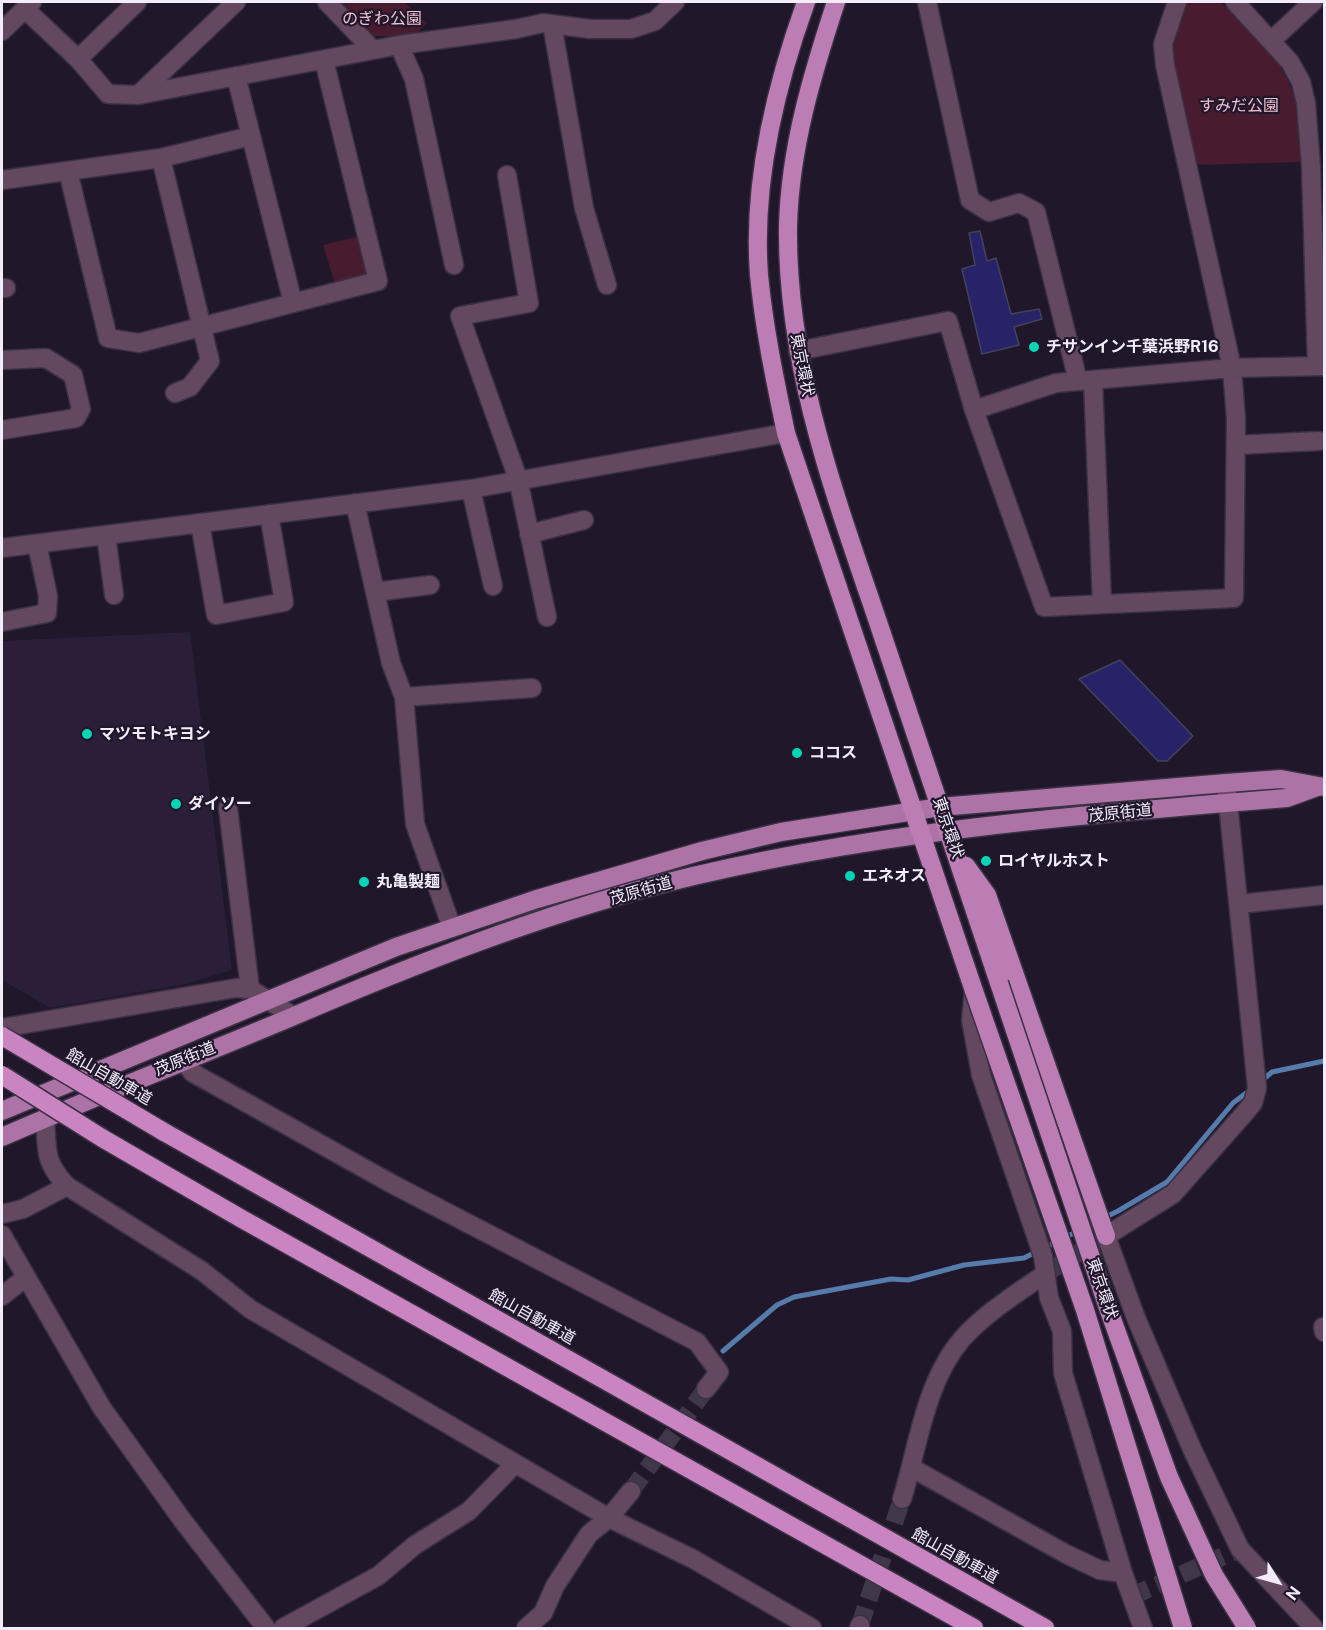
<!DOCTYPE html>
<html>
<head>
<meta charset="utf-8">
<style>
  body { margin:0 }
  #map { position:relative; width:1326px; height:1630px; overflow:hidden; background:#20172b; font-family:"Public Sans",sans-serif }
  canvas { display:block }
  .frame { position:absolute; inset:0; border:3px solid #f3ecfb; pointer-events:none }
  .north { position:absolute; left:1248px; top:1552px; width:60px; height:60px; -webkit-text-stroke:4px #20172b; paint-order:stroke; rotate:127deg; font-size:16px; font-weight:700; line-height:24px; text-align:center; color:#f3ecfb }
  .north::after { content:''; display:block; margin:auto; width:21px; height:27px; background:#f3ecfb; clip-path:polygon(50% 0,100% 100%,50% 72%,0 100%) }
</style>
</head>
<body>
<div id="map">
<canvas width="1326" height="1630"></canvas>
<div class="frame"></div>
<div class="north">N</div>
</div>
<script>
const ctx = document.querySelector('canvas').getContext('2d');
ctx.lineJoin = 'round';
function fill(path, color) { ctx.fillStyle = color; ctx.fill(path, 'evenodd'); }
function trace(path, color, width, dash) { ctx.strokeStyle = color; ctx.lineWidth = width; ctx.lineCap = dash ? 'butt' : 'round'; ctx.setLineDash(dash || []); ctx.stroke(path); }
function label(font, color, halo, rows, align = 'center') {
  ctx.font = font + ' "Public Sans","Noto Sans JP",sans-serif'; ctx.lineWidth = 4.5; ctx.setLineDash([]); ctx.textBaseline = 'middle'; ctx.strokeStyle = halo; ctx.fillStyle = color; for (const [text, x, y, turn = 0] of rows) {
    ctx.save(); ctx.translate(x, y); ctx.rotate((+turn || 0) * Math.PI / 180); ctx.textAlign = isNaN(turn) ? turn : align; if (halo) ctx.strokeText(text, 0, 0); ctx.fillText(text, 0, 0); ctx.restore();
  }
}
fill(new Path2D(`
  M 190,632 L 232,970 L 185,984 L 50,1008 L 2,980 L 2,641 Z`), '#2b1e38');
fill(new Path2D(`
  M 337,2 L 404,2 L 427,23 L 414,36 L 370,36 Z
  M 1187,2 L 1221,2 C 1255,36 1291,65 1299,115 C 1302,130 1301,146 1302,162 L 1193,165 L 1171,51 L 1177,17 Z
  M 360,236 L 369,268 L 362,280 L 336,287 L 323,245 Z`), '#481b2e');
trace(new Path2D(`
  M 1260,1082 L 1272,1072 L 1324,1061
  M 723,1351 L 777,1305 L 794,1297 L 891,1279 L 908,1280 L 964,1265 L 1024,1258 L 1118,1211 L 1167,1182 L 1233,1103 L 1250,1090`), '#567cac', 5);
const building = new Path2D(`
  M 980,231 L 987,261 L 996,258 L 1011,314 L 1039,309 L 1042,319 L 1014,327 L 1019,345 L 982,354 L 962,269 L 975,265 L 969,233 Z
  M 1120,660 L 1193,736 L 1167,761 L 1158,761 L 1079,679 Z`);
fill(building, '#282369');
trace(building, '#41435b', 1.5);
trace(new Path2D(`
  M 631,1491 L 706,1389
  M 1132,1596 L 1240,1549
  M 860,1625 L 902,1499`), '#40374a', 18, [18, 9]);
trace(new Path2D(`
  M 1046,1273 L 1106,1236`), '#40374a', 18, [18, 9]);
const minor = new Path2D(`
  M 327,2 L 373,50
  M 927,2 L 970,200 L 989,212 L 1019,203 L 1036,212 L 1078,381
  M 1235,2 L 1290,62 L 1301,82 L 1306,103 L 1311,167 L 1317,366
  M 25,9 L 78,59 L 108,94 L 138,95 L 399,45 L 516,29 L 543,23 L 590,29 L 631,29 L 655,21 L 675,2
  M 552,24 L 584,208 L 607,285
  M 2,31 L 32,2
  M 1272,40 L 1313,2
  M 399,45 L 414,79 L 454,265
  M 78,59 L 137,2
  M 236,76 L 293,303 L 378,281 L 324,60
  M 138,95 L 236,2
  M 161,158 L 210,361 L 190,387 L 175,393
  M 68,171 L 108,338 L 139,343 L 293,303
  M 507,175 L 529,303 L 460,316 L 518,479 L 547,617
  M 2,180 L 161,158 L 251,136
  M 2,288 L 6,288
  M 798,351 L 948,321 L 974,410 L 1044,607 L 1234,598 L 1236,419 L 1232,368 L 1165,65 L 1163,44 L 1177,2
  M 2,360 L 46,358 L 73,375 L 81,409 L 76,418 L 2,430
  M 1093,380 L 1102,604
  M 974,410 L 1056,383 L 1232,368 L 1324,366
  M 1236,445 L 1319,441
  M 471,489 L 493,586
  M 355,503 L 391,663 L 404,697 L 532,688
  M 200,523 L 216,615 L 284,602 L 269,514
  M 529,534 L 584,520
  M 106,535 L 114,595
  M 2,548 L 471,489 L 786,433
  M 375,592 L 430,585
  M 2,622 L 47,613 L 48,596 L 37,544
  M 404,697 L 415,824 L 452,928
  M 1226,783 L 1257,1088 L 1253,1103 L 1243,1115 L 1173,1194 L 1106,1236 L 1136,1318 L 1192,1449 L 1240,1549 L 1314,1628
  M 228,808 L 250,989
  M 1239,904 L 1324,895
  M 974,991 L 971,1020 L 981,1075 L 1043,1256 L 1049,1298 L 1062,1331 L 1063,1373 L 1123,1573 L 1143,1628
  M 183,1060 L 193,1073 L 394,1185 L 697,1342 L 719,1372 L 706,1389
  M 45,1118 C 47,1150 44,1162 67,1186 L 202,1271 L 250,1309 L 609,1518 L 693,1559 L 812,1628
  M 2,1214 L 23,1209 L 67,1186
  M 2,1235 L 102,1408 L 183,1521 L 266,1628
  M 2,1296 L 25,1278
  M 1323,1327 L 1324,1332
  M 912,1468 L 1066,1554 L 1100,1570 L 1123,1573
  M 902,1499 C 918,1447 925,1382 962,1339 C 985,1313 1018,1293 1046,1273
  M 283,1628 L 378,1576 L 415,1545 L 469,1511 L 515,1464
  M 526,1628 L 543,1613 L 555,1586 L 589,1534 L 609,1518 L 631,1491
  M 859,1628 L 860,1625`);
const tertiary = new Path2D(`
  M 2,1028 L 236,988 L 250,989 L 293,1016`);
const primary = new Path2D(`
  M 2,1111 L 396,947 L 537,899 L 702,851 L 781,832 L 940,807 L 1226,783 L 1281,779 L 1324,787
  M 2,1137 C 98,1095 197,1057 294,1016 C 413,965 535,917 661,884 C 865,832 1077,815 1287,798 L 1317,787`);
const trunk = new Path2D(`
  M 806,2 C 775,88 752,182 759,275 C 764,328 775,380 786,433 L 974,991
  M 836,2 C 812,75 790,148 788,226 C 786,366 836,498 880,628 C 920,746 960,864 999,983
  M 966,866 L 987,895 L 1106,1236`);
const motorway = new Path2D(`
  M 164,1132 L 1045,1628
  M 102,1138 L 242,1219 L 974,1628`);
trace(minor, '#393144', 21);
trace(tertiary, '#393144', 21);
trace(primary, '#393144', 21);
trace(trunk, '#393144', 21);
trace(motorway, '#393144', 21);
trace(minor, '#644860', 18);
trace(tertiary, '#644860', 18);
trace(primary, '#ad73a6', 18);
trace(trunk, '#bc7cb4', 18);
trace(motorway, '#ca84c1', 18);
const trunkBridge = new Path2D(`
  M 999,983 L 1107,1305 L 1169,1477 L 1214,1575 L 1247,1628
  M 974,991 L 1085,1310 L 1183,1628`);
const motorwayBridge = new Path2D(`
  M 2,1036 L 164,1132
  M 2,1075 L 102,1138`);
trace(trunkBridge, '#393144', 21, []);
trace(motorwayBridge, '#393144', 21, []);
trace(trunkBridge, '#bc7cb4', 18);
trace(motorwayBridge, '#ca84c1', 18);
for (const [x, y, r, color] of [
  [1034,347,6,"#05d5b6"],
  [87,734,6,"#05d5b6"],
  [797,753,6,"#05d5b6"],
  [176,804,6,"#05d5b6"],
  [986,861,6,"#05d5b6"],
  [850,876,6,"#05d5b6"],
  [364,882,6,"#05d5b6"]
]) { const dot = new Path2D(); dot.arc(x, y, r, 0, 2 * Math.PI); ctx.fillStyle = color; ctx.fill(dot); trace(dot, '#20172b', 2); }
label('16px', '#f0c0d0', '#20172b', [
  ["のぎわ公園",382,19],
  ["すみだ公園",1239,106]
]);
label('bold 16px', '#f3ecfb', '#20172b', [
  ["チサンイン千葉浜野R16",1046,347],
  ["マツモトキヨシ",99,734],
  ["ココス",809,753],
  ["ダイソー",188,804],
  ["ロイヤルホスト",998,861],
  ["エネオス",862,876],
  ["丸亀製麺",376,882]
], 'left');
label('16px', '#f3ecfb', '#20172b', [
  ["東京環状",802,365,79],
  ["茂原街道",1120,813,-6],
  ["東京環状",948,828,71],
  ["茂原街道",641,891,-16],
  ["茂原街道",185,1059,-22],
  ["館山自動車道",109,1077,30],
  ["東京環状",1102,1289,71],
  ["館山自動車道",532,1317,29],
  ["館山自動車道",955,1556,29]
]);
</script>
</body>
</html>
